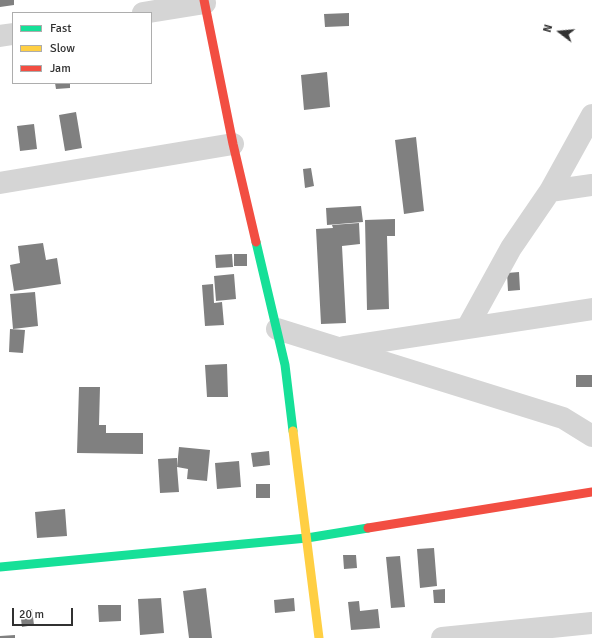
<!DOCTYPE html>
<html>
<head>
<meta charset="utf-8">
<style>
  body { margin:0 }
  #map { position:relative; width:592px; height:638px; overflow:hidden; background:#fff; font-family:Signika,sans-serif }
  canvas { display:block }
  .legend { position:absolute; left:12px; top:12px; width:140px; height:72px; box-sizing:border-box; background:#fff; border:1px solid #adadad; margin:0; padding:5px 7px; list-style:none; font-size:12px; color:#313131 }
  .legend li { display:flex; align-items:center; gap:8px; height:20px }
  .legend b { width:20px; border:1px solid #adadad }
  .north { position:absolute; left:540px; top:12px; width:40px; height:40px; -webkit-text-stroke:3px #fff; paint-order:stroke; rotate:286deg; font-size:11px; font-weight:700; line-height:16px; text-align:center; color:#313131 }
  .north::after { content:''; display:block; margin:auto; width:14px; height:18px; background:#313131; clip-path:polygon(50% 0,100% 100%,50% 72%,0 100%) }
  .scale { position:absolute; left:12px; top:608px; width:61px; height:18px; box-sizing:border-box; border:2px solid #313131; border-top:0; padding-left:5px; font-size:12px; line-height:14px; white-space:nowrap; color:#313131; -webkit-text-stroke:3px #fff; paint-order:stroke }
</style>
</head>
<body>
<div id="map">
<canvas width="592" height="638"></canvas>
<ul class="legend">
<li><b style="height:5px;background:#16e098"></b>Fast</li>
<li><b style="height:5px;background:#ffcf43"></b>Slow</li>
<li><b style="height:5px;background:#f24e42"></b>Jam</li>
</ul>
<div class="north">N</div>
<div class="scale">20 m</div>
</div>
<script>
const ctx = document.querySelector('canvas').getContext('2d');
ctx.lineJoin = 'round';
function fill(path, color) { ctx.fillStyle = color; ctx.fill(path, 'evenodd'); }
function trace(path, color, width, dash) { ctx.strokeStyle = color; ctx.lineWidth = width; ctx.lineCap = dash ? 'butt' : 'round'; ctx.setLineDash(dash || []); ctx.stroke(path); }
fill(new Path2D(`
  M 0,0 L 14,0 L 14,5 L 0,7 Z
  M 349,13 L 349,26 L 325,27 L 324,14 Z
  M 327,72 L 330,107 L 304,110 L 301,75 Z
  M 55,83 L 70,83 L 70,88 L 56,89 Z
  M 76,112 L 82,148 L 65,151 L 59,115 Z
  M 34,124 L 37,149 L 20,151 L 17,126 Z
  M 416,137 L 424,211 L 404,214 L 395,140 Z
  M 311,168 L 314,186 L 305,188 L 303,169 Z
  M 361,206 L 363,222 L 327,225 L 326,208 Z
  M 395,219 L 395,236 L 387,236 L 389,309 L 367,310 L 365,220 Z
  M 359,223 L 360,244 L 342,246 L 346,323 L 321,324 L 316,229 L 333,228 L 332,225 Z
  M 43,243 L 46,260 L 57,258 L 61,284 L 14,291 L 10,265 L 20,263 L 18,246 Z
  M 232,254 L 233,267 L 216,268 L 215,255 Z
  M 234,254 L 247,254 L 247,266 L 234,266 Z
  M 519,272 L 520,290 L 508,291 L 507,273 Z
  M 234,274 L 236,299 L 216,301 L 214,276 Z
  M 213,284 L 214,303 L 222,302 L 224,325 L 205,326 L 202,285 Z
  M 35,292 L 38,326 L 13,329 L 10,294 Z
  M 10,329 L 25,330 L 23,353 L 9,352 Z
  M 227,364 L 228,397 L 207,397 L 205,365 Z
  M 576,375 L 592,375 L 592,387 L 576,387 Z
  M 79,387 L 100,387 L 99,425 L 106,425 L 106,433 L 143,433 L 143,454 L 77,453 Z
  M 179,447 L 210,450 L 207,481 L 187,479 L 188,469 L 177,467 L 179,492 L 160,493 L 158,459 L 177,458 L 177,467 Z
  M 269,451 L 270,465 L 253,467 L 251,453 Z
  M 239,461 L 241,487 L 217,489 L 215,463 Z
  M 256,484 L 270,484 L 270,498 L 256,498 Z
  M 65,509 L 67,536 L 37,538 L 35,512 Z
  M 434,548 L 437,586 L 420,588 L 417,549 Z
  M 343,555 L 356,555 L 357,568 L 344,569 Z
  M 400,556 L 405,607 L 391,608 L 386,557 Z
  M 206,588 L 212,638 L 189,638 L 183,591 Z
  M 445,589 L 445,603 L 434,603 L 433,590 Z
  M 161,598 L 164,633 L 140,635 L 138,599 Z
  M 294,598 L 295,611 L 275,613 L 274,600 Z
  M 359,601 L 360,611 L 378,609 L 380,628 L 351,630 L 348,602 Z
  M 98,605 L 121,605 L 121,621 L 99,622 Z
  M 32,609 L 34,625 L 22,627 L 20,611 Z
  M 15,635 L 15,638 L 0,638 L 0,636 Z`), '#808080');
trace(new Path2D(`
  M 143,13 L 205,3
  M 0,36 L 13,34
  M 0,183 L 233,144
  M 550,191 L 592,185
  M 467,328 L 511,248 L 550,191 L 592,115
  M 277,329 L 563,418 L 592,436
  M 344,347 L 592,309
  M 442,638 L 592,623`), '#d5d5d5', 22);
trace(new Path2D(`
  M 256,242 L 285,365 L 293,431
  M 0,567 L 307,538 L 368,528`), '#16e098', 9);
trace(new Path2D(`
  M 293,431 L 319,638`), '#ffcf43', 9);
trace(new Path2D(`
  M 204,0 L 233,144 L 256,242
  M 368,528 L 592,492`), '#f24e42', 9);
</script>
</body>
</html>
